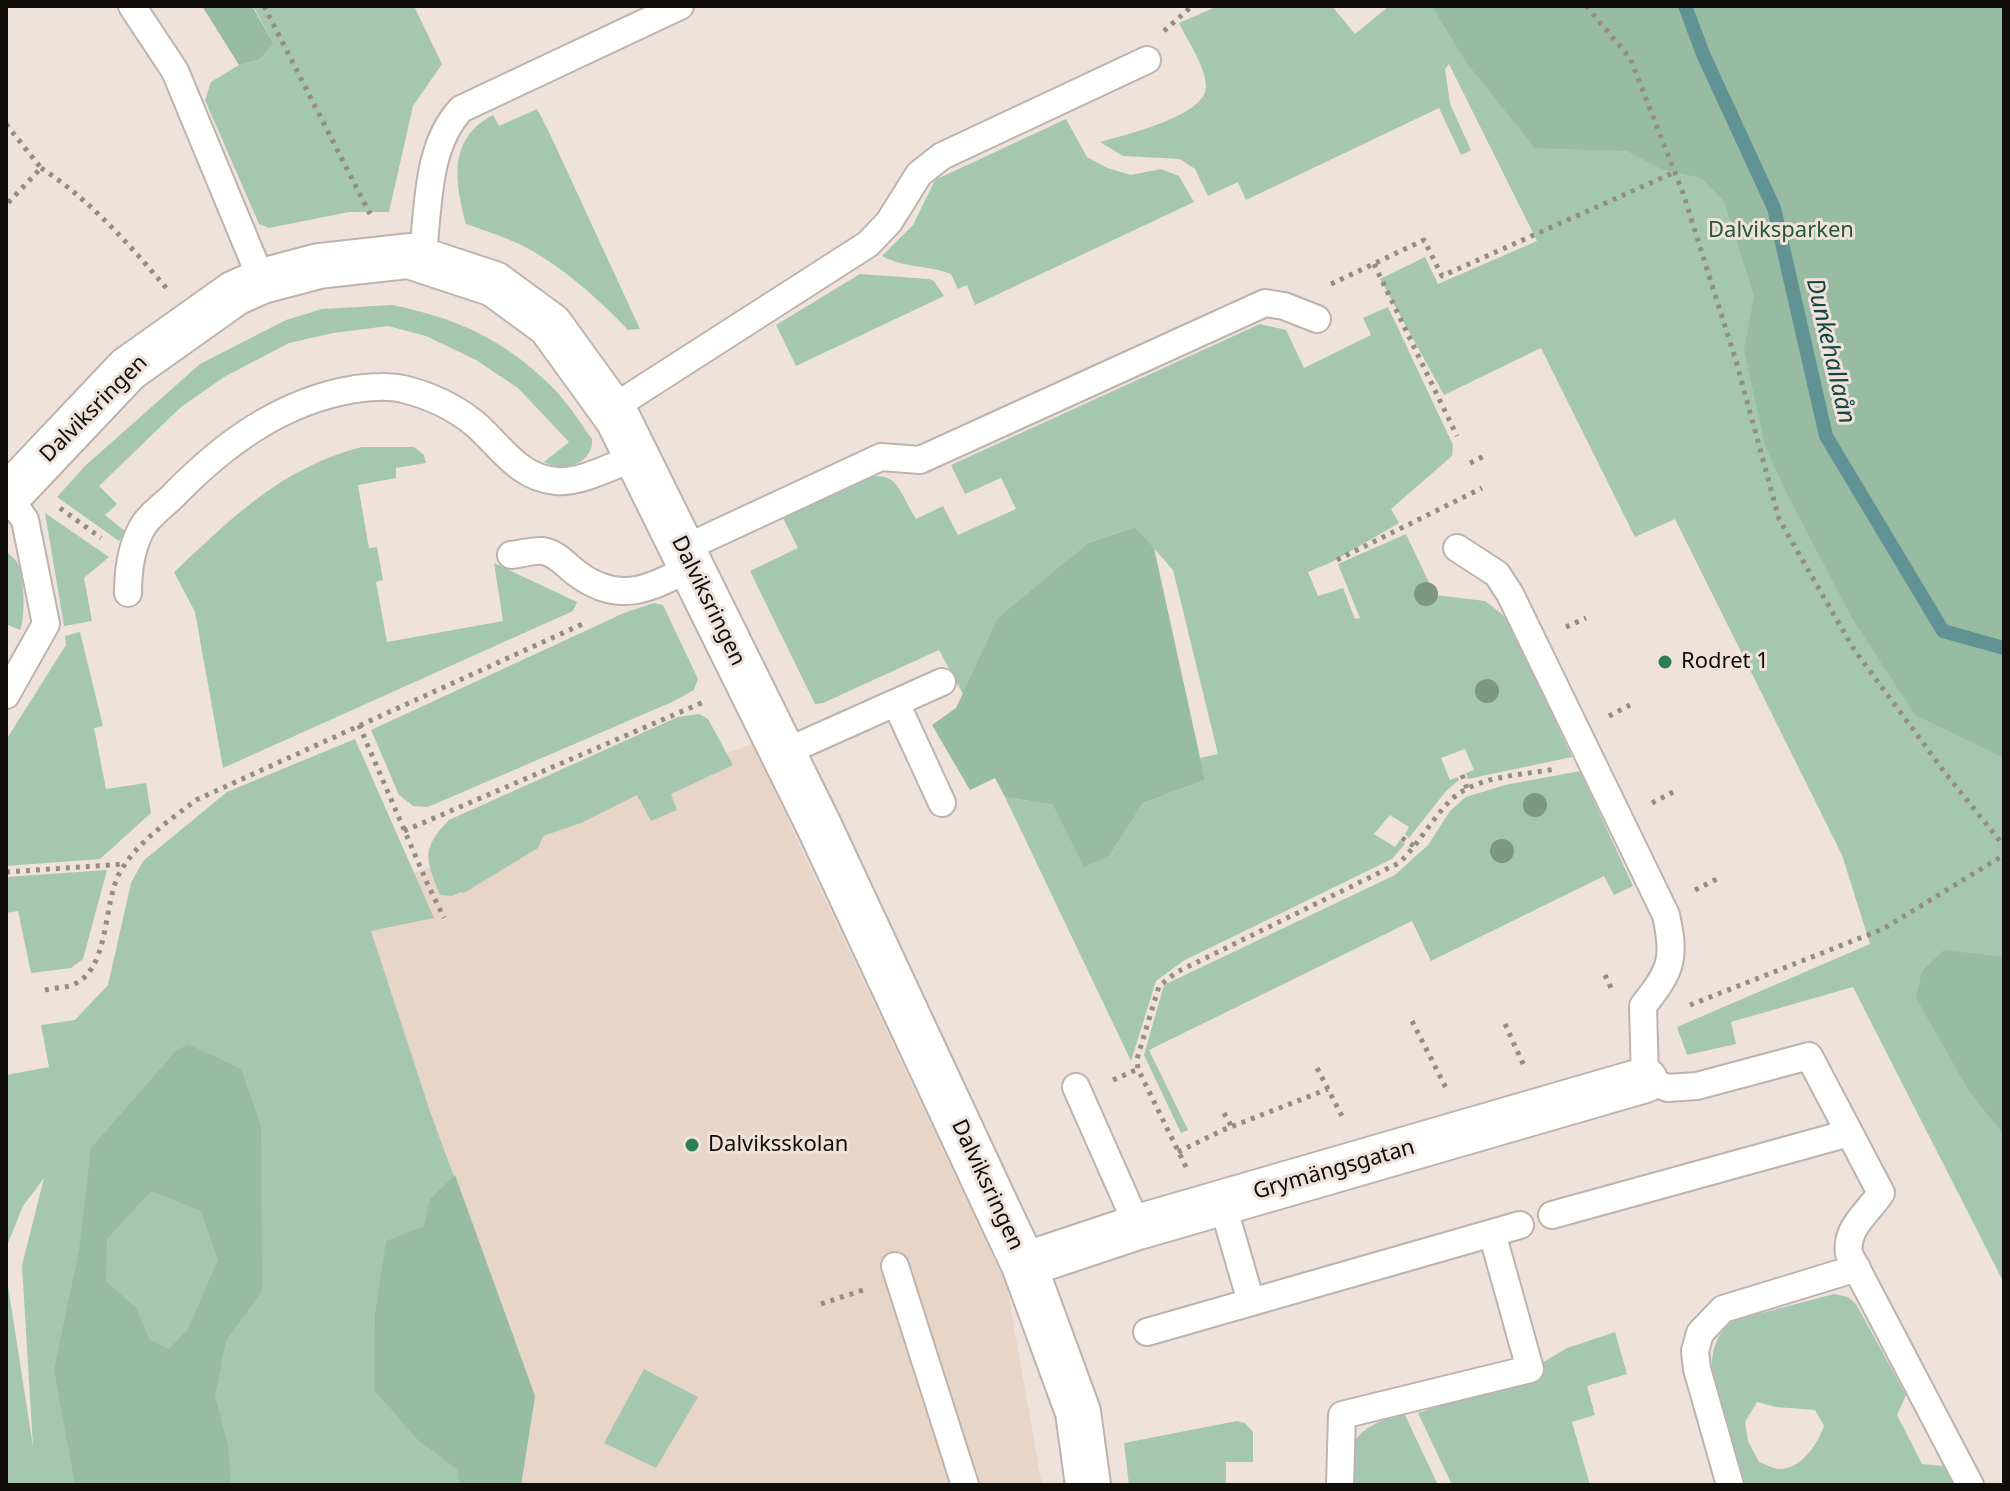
<!DOCTYPE html>
<html>
<head>
<meta charset="utf-8">
<style>
  body { margin:0 }
  #map { position:relative; width:2010px; height:1491px; overflow:hidden; background:#eee2da; font-family:"Noto Sans",sans-serif }
  canvas { display:block }
  .frame { position:absolute; inset:0; border:8px solid #100d0a; pointer-events:none }
</style>
</head>
<body>
<div id="map">
<canvas width="2010" height="1491"></canvas>
<div class="frame"></div>
</div>
<script>
const ctx = document.querySelector('canvas').getContext('2d');
ctx.lineJoin = 'round';
function fill(path, color) { ctx.fillStyle = color; ctx.fill(path, 'evenodd'); }
function trace(path, color, width, dash) { ctx.strokeStyle = color; ctx.lineWidth = width; ctx.lineCap = dash ? 'butt' : 'round'; ctx.setLineDash(dash || []); ctx.stroke(path); }
function label(font, color, halo, rows, align = 'center') {
  ctx.font = font + ' "Noto Sans",sans-serif'; ctx.lineWidth = 6; ctx.setLineDash([]); ctx.textBaseline = 'middle'; ctx.strokeStyle = halo; ctx.fillStyle = color; for (const [text, x, y, turn = 0] of rows) {
    ctx.save(); ctx.translate(x, y); ctx.rotate((+turn || 0) * Math.PI / 180); ctx.textAlign = isNaN(turn) ? turn : align; if (halo) ctx.strokeText(text, 0, 0); ctx.fillText(text, 0, 0); ctx.restore();
  }
}
fill(new Path2D(`
  M 752,744 L 1007,1287 L 1042,1485 L 521,1485 L 535,1396 L 431,1114 L 362,904 L 414,873 Z`), '#e7d5c8');
fill(new Path2D(`
  M 253,6 L 414,6 L 442,64 L 413,106 L 389,212 L 349,212 L 269,228 L 259,224 L 205,100 L 211,82 L 239,65 L 259,60 L 274,44 Z
  M 1218,6 L 1332,6 L 1355,34 L 1389,6 L 2004,6 L 2004,1283 L 1853,987 L 1731,1022 L 1736,1044 L 1687,1055 L 1677,1027 L 1870,944 L 1842,855 L 1675,519 L 1635,537 L 1541,348 L 1444,395 L 1380,279 L 1425,257 L 1438,284 L 1537,241 L 1449,64 L 1445,69 L 1450,104 L 1471,150 L 1461,155 L 1439,108 L 1246,200 L 1238,182 L 1208,196 L 1195,169 L 1180,159 L 1123,156 L 1100,142 C 1124,135 1207,116 1206,86 C 1205,65 1188,42 1179,23 Z
  M 537,109 L 549,132 L 640,329 L 628,330 C 600,300 556,261 519,244 C 502,236 483,230 466,224 C 455,182 447,139 493,115 L 499,126 Z
  M 1066,119 L 1087,157 L 1107,168 L 1131,175 L 1161,169 L 1179,176 L 1194,202 L 975,305 L 967,285 L 958,289 L 951,274 C 928,265 903,268 882,256 L 913,225 L 935,180 Z
  M 860,274 L 929,279 L 934,281 L 944,296 L 796,366 L 776,325 Z
  M 392,305 C 456,318 502,338 550,385 C 566,400 579,421 592,439 C 594,463 564,473 544,462 L 569,442 L 518,388 L 476,360 L 426,336 L 388,326 L 333,333 L 289,343 L 224,377 L 181,407 L 99,486 L 117,504 L 105,515 L 126,532 L 119,541 L 57,497 L 86,465 L 200,364 L 286,320 L 322,309 Z
  M 1388,307 L 1453,445 L 1452,456 L 1391,509 L 1399,523 L 1332,562 L 1308,572 L 1318,596 L 1343,588 L 1355,619 L 1360,618 L 1338,564 L 1406,534 L 1435,595 L 1485,601 L 1502,614 L 1510,624 L 1572,757 L 1468,779 L 1466,773 L 1474,770 L 1465,749 L 1441,758 L 1450,780 L 1457,777 L 1459,780 L 1446,791 L 1409,838 L 1405,834 L 1409,827 L 1390,815 L 1374,834 L 1395,847 L 1400,840 L 1405,844 L 1392,859 L 1183,961 L 1156,981 L 1131,1061 L 1005,797 L 1053,805 L 1110,855 L 1143,803 L 1205,780 L 1200,758 L 1218,754 L 1173,570 L 1135,527 L 1088,543 L 1046,579 L 980,660 L 963,694 L 939,650 L 823,703 L 815,704 L 750,571 L 798,548 L 782,516 C 805,504 870,462 893,481 C 902,490 909,509 916,519 L 943,506 L 958,535 L 1016,509 L 1001,478 L 965,494 L 951,465 L 1260,324 L 1286,330 L 1304,368 L 1371,335 L 1363,318 Z
  M 362,447 L 414,447 L 424,455 L 426,463 L 396,468 L 396,478 L 358,485 L 369,548 L 377,547 L 383,580 L 376,582 L 387,642 L 503,621 L 494,563 L 577,602 L 573,611 L 223,768 L 195,612 L 174,572 C 232,518 282,467 362,447 Z
  M 45,513 L 109,557 L 84,578 L 92,621 L 64,626 Z
  M 7,553 C 9,554 16,560 17,562 C 24,574 26,618 20,630 L 6,624 Z
  M 654,603 L 663,605 L 698,679 L 694,690 L 672,702 L 428,807 L 413,806 L 399,795 L 371,730 L 624,613 Z
  M 80,632 L 103,726 L 94,728 L 106,789 L 146,783 L 151,813 L 100,859 L 6,866 L 6,740 L 66,645 L 65,636 Z
  M 699,714 L 708,719 L 733,765 L 671,794 L 677,810 L 651,821 L 637,795 L 581,823 L 543,836 L 538,848 L 464,893 L 461,892 L 452,896 L 440,895 C 426,859 420,850 449,820 L 678,717 Z
  M 355,739 L 434,918 L 371,931 L 431,1114 L 535,1396 L 521,1485 L 6,1485 L 6,1273 L 33,1447 L 22,1265 L 44,1178 L 23,1206 L 6,1248 L 6,1075 L 49,1067 L 41,1025 L 75,1020 L 108,985 L 131,883 L 143,861 L 227,792 Z
  M 1580,771 L 1633,886 L 1614,895 L 1604,876 L 1431,961 L 1412,921 L 1149,1050 L 1188,1130 L 1181,1133 L 1144,1055 L 1164,985 L 1395,875 L 1428,845 L 1450,811 L 1466,797 L 1505,785 Z
  M 107,870 L 83,959 L 71,968 L 31,973 L 18,911 L 6,913 L 6,877 Z
  M 1834,1294 L 1848,1297 L 1856,1304 L 1906,1395 L 1897,1415 L 1922,1464 L 1945,1466 L 1954,1485 L 1743,1485 L 1712,1373 C 1711,1351 1716,1332 1735,1320 ZM 1757,1402 L 1776,1407 L 1815,1410 L 1824,1426 C 1817,1445 1801,1470 1778,1469 C 1772,1468 1764,1464 1759,1462 L 1748,1441 L 1745,1422 Z
  M 1615,1332 L 1627,1374 L 1587,1386 L 1595,1415 L 1572,1422 L 1590,1485 L 1452,1485 L 1418,1413 L 1513,1380 L 1567,1348 Z
  M 644,1369 L 698,1397 L 656,1468 L 604,1443 Z
  M 1404,1413 L 1438,1485 L 1352,1485 C 1351,1475 1349,1462 1350,1453 C 1355,1428 1384,1419 1404,1413 Z
  M 1237,1421 L 1245,1423 L 1253,1432 L 1253,1462 L 1226,1462 L 1226,1485 L 1129,1485 L 1124,1443 Z`), '#a6c7af');
fill(new Path2D(`
  M 202,6 L 252,6 L 274,44 L 259,60 L 239,65 Z
  M 1432,6 L 2004,6 L 2004,758 L 1915,715 L 1852,618 L 1789,498 L 1765,446 L 1744,350 L 1754,296 L 1724,201 L 1701,178 L 1661,169 L 1627,151 L 1535,148 L 1466,62 Z
  M 1135,527 L 1154,548 L 1205,780 L 1143,803 L 1110,855 L 1084,867 L 1053,805 L 1005,797 L 995,778 L 970,790 L 932,725 L 956,708 L 998,618 L 1088,543 Z
  M 1944,950 L 2004,957 L 2004,1135 L 1969,1091 L 1916,998 L 1922,971 Z
  M 188,1044 L 241,1069 L 261,1126 L 262,1291 L 226,1341 L 215,1396 L 228,1445 L 231,1485 L 75,1485 L 54,1370 L 79,1250 L 91,1148 L 176,1051 ZM 151,1191 L 201,1211 L 218,1260 L 188,1329 L 169,1349 L 150,1340 L 136,1308 L 106,1281 L 107,1239 Z
  M 455,1175 L 535,1396 L 521,1485 L 460,1485 L 457,1469 L 418,1440 L 374,1390 L 375,1315 L 386,1241 L 424,1226 L 430,1199 Z`), '#98bca2');
trace(new Path2D(`
  M 1685,6 L 1703,54 L 1774,208 L 1826,436 L 1943,631 L 2004,648`), '#629394', 14);
const service = new Path2D(`
  M 132,6 L 175,71 L 262,281
  M 422,261 C 429,210 425,148 461,109 L 680,6
  M 611,409 L 868,244 L 889,222 L 919,174 L 942,156 L 1147,60
  M 1457,548 L 1497,574 L 1510,594 L 1666,915 C 1676,960 1671,970 1643,1006 L 1645,1080 L 1668,1088 L 1697,1086 L 1809,1056 L 1881,1193 C 1867,1214 1845,1228 1849,1254 L 1970,1485
  M 683,549 L 881,457 L 920,460 L 1265,303 L 1284,306 L 1317,319
  M 511,555 C 521,554 533,550 543,551 C 556,553 565,564 575,572 C 618,605 648,590 691,567
  M 128,593 C 128,569 131,544 145,523 C 152,514 162,506 171,498 C 222,445 281,401 355,389 C 370,387 388,385 403,389 C 428,395 454,407 474,423 C 500,445 518,478 556,481 C 582,483 613,465 637,457
  M 6,695 L 46,624 L 25,520 L 8,496
  M 896,703 L 942,803
  M 783,753 L 942,682
  M 1076,1087 L 1138,1227
  M 1222,1202 L 1251,1302
  M 1552,1215 L 1849,1133
  M 895,1266 L 965,1485
  M 1147,1332 L 1520,1225
  M 1340,1485 L 1342,1415 L 1530,1369 L 1492,1233
  M 1730,1485 L 1697,1369 L 1695,1351 L 1700,1333 L 1723,1309 L 1857,1268`);
const minor = new Path2D(`
  M 6,498 L 128,369 L 235,293 L 262,281 L 319,266 L 409,256 L 494,284 L 550,325 L 618,419 L 819,826 L 999,1212 L 1024,1265 L 1078,1412 L 1088,1485
  M 1024,1265 L 1138,1227 L 1645,1080`);
trace(service, '#beb3ab', 30);
trace(minor, '#beb3ab', 48);
trace(new Path2D(`
  M 264,6 L 370,214
  M 1586,6 L 1630,58 L 1683,193 L 1736,361 L 1779,519 L 1853,648 L 1946,774 L 2004,846
  M 1164,31 L 1192,6
  M 6,124 L 41,168 L 6,205
  M 41,168 C 89,199 130,245 167,289
  M 1374,264 L 1457,436
  M 1331,284 L 1424,240 L 1442,276 L 1675,172
  M 1470,463 L 1484,456
  M 60,508 L 101,538
  M 1337,560 L 1482,488
  M 1566,627 L 1586,618
  M 1609,716 L 1630,705
  M 359,725 L 428,885 L 444,918
  M 1462,775 L 1467,789
  M 1652,803 L 1673,792
  M 404,831 L 706,701
  M 1402,838 L 1414,846
  M 6,872 L 125,864
  M 1695,890 L 1717,879
  M 1605,975 L 1612,990
  M 45,990 C 53,988 62,988 69,986 C 111,974 102,904 120,872 C 138,841 169,821 196,800 L 587,622
  M 1690,1005 L 1883,929 L 2004,855
  M 1412,1021 L 1447,1090
  M 1505,1024 L 1525,1068
  M 1317,1068 L 1344,1120
  M 1113,1080 L 1138,1069
  M 1224,1113 L 1233,1129
  M 1178,1152 L 1223,1130 L 1328,1089
  M 1186,1167 L 1138,1069 L 1137,1059 L 1159,986 L 1177,972 L 1399,863 C 1417,846 1429,824 1446,805 C 1472,775 1519,776 1555,769
  M 821,1304 L 866,1289`), '#958c86', 5, [4, 6]);
trace(service, '#fff', 26);
trace(minor, '#fff', 44);
ctx.fillStyle = '#7d9780';
for (const [x, y] of [
  [1426,594],
  [1487,691],
  [1535,805],
  [1502,851]
]) { ctx.beginPath(); ctx.arc(x, y, 12, 0, 2 * Math.PI); ctx.fill(); }
for (const [x, y, r, color] of [
  [1665,662,8,"#2b7e4f"],
  [692,1145,8,"#2b7e4f"]
]) { const dot = new Path2D(); dot.arc(x, y, r, 0, 2 * Math.PI); ctx.fillStyle = color; ctx.fill(dot); trace(dot, '#eee2da', 3); }
label('22px', '#205936', '#eee2da', [
  ["Dalviksparken",1781,231]
]);
label('22px', '#100d0a', '#eee2da', [
  ["Dalviksringen",94,409,-45],
  ["Dalviksringen",708,601,64],
  ["Grymängsgatan",1334,1170,-16],
  ["Dalviksringen",987,1185,65]
]);
label('22px', '#100d0a', '#eee2da', [
  ["Rodret 1",1681,662],
  ["Dalviksskolan",708,1145]
], 'left');
label('italic 24px', '#164546', '#eee2da', [
  ["Dunkehallaån",1830,351,77]
]);
</script>
</body>
</html>
